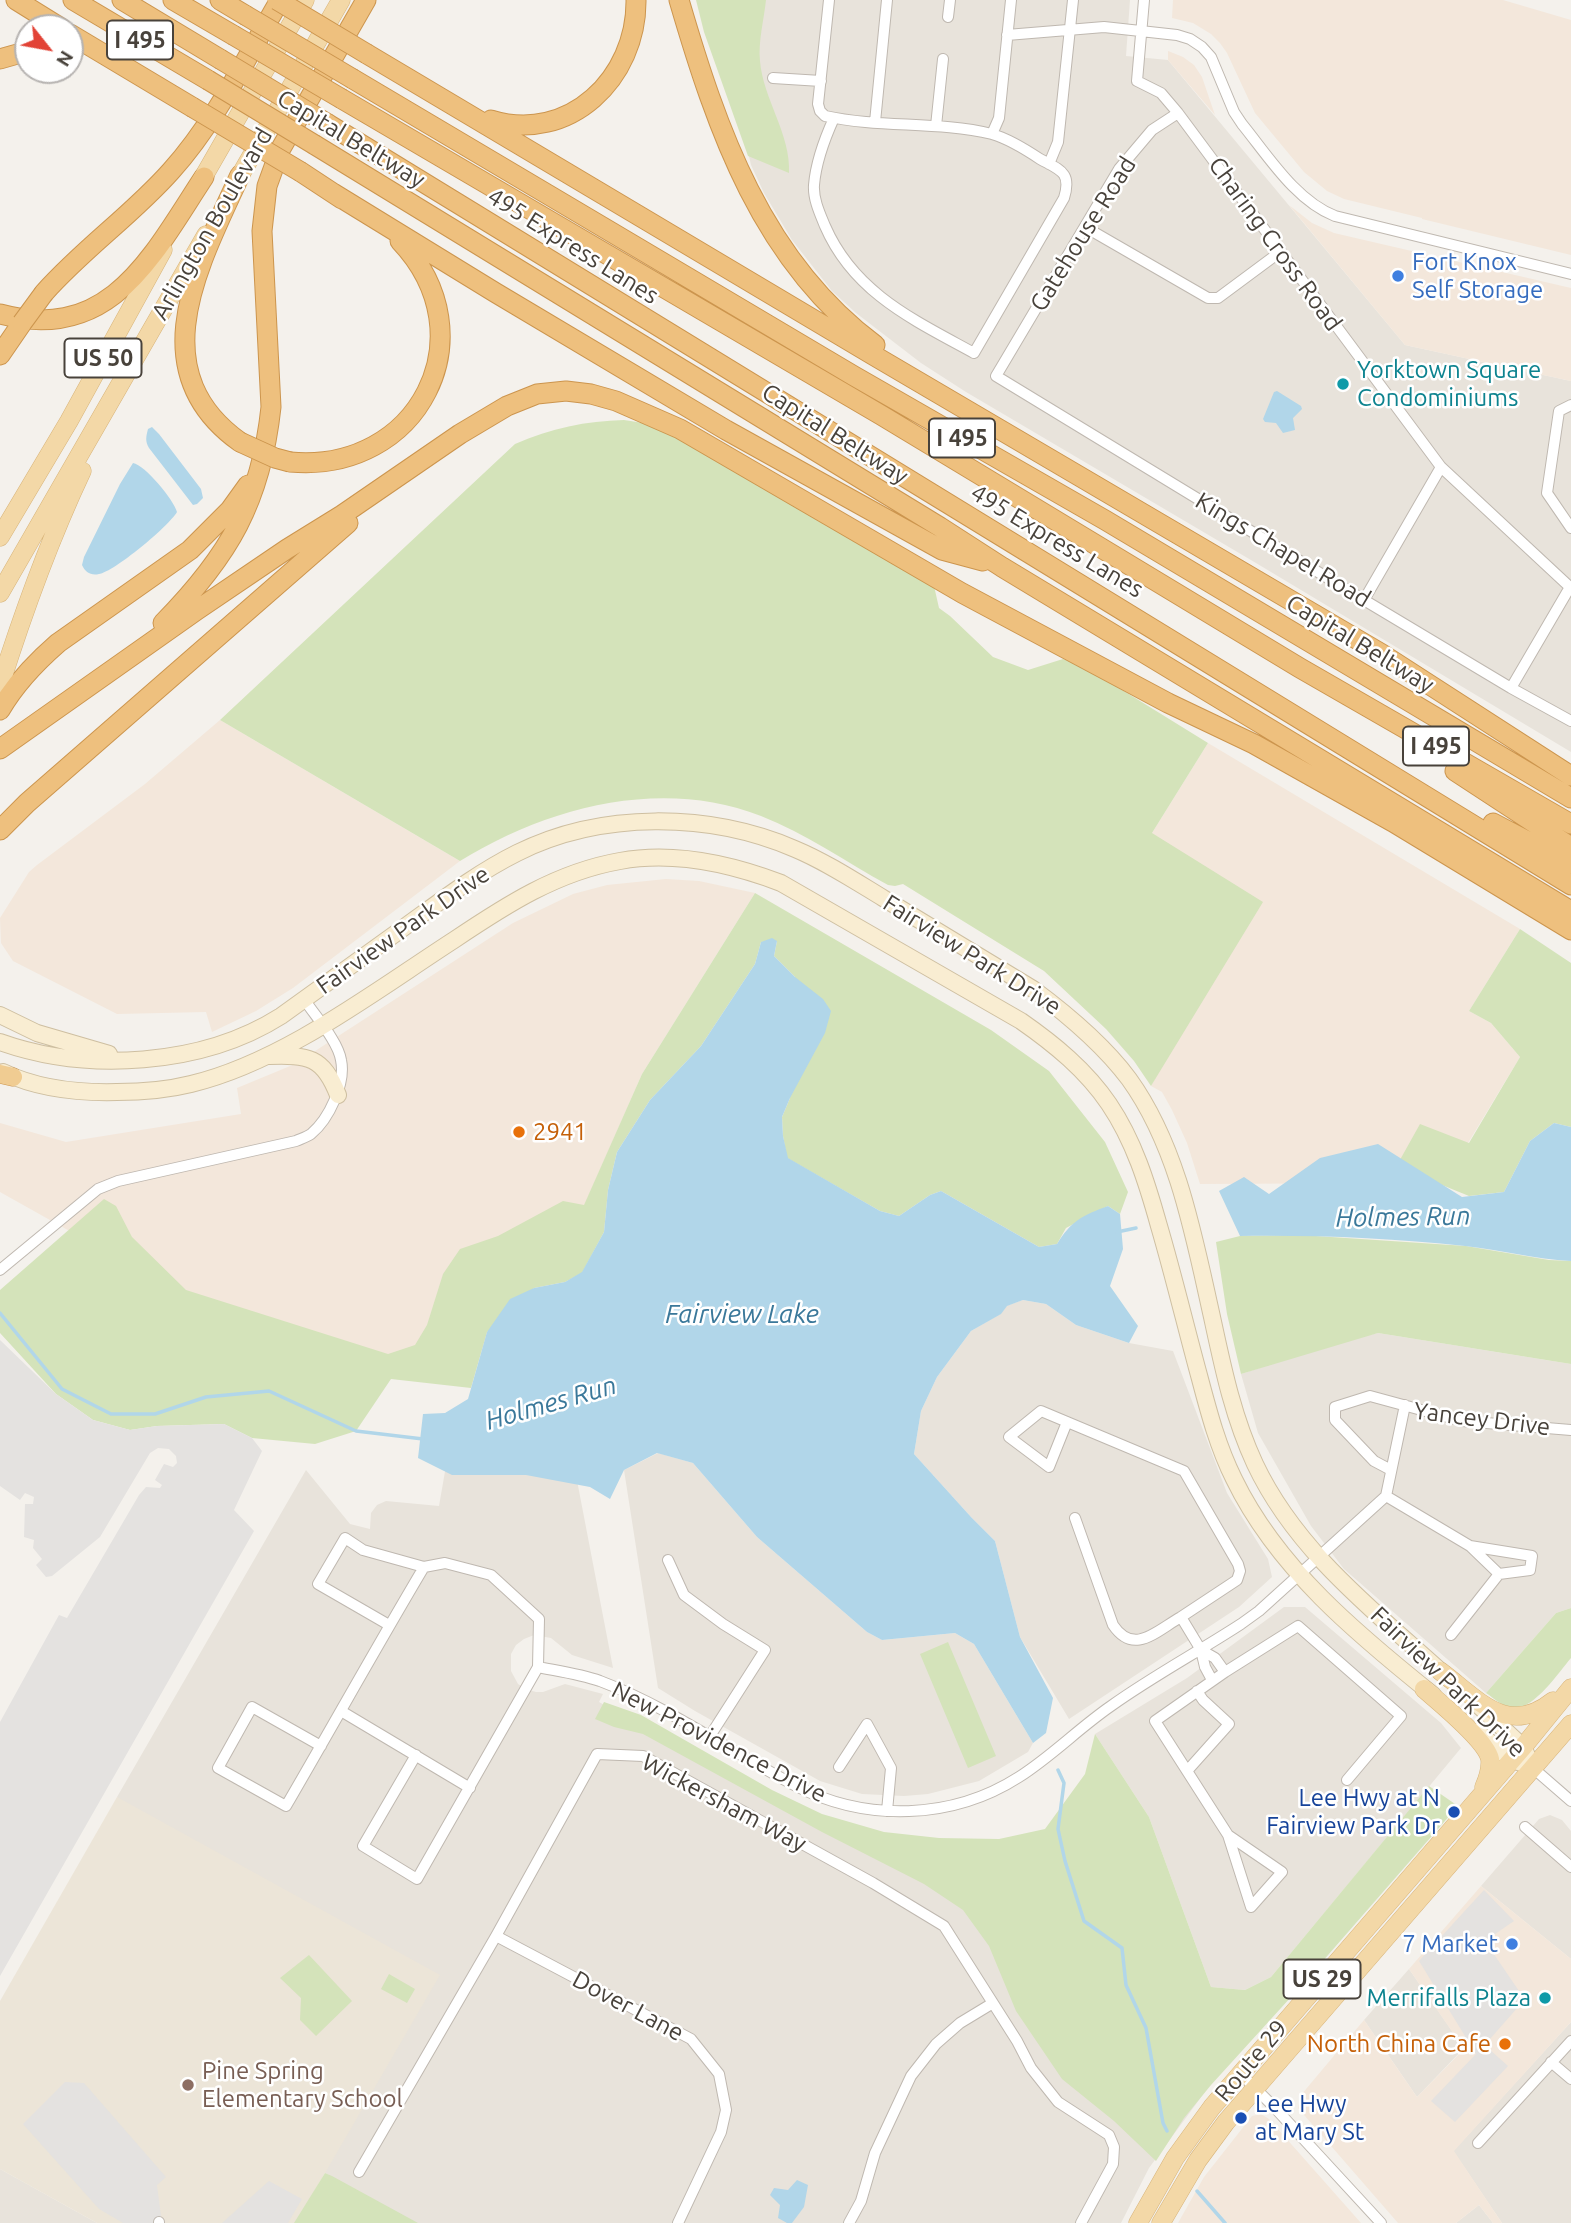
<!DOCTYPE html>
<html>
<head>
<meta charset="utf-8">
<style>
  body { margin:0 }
  #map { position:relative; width:1571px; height:2223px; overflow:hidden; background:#f4f1ec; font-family:Ubuntu,sans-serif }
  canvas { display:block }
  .north { position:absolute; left:14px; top:14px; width:70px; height:70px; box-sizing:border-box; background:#fff; border:2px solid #b6b3b1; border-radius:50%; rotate:121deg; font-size:19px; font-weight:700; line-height:28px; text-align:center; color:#48423b }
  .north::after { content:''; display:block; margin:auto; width:24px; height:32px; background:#e24336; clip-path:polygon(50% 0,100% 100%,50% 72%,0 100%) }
</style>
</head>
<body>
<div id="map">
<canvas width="1571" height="2223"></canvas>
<div class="north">N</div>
</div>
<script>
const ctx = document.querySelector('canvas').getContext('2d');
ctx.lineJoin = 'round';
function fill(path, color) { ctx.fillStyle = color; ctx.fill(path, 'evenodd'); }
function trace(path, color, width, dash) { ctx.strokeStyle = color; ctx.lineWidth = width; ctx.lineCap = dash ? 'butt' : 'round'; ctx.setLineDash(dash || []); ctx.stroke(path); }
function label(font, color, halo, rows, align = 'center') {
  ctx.font = font + ' Ubuntu,sans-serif'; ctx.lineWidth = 5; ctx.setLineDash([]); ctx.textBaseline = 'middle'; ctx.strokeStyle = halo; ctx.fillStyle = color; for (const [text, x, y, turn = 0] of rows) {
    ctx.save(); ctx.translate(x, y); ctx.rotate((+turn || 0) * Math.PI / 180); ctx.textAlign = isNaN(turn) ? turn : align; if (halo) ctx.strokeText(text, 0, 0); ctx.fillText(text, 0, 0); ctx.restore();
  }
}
fill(new Path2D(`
  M 721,0 L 1130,0 L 1126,56 L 1168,60 L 1405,345 L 1571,381 L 1571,752 L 1256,563 L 966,392 L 921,363 L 856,313 L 832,291 L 792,240 L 764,193 L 751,165 L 739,113 Z
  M 1023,1300 L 1046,1304 L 1076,1325 L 1129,1343 L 1173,1351 L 1227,1493 L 1268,1559 L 1272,1577 L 1239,1607 L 1069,1719 L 1020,1637 L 995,1541 L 971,1517 L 914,1454 L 921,1411 L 937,1377 L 971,1331 L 1000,1314 L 1006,1306 Z
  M 1378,1333 L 1571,1364 L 1571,1608 L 1556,1613 L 1486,1693 L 1344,1569 L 1311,1526 L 1258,1433 L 1241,1374 L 1335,1343 Z
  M 658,1453 L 693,1463 L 757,1537 L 867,1632 L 882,1640 L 955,1633 L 974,1644 L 1033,1743 L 1028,1752 L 979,1781 L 928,1794 L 904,1796 L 862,1794 L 820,1781 L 695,1711 L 658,1688 L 624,1470 Z
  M 447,1460 L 575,1470 L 613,1668 L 572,1655 L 551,1638 L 534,1635 L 524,1639 L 516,1645 L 511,1654 L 511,1671 L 518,1684 L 526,1689 L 536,1692 L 543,1692 L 565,1684 L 603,1694 L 599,1702 L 1235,2051 L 1149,2168 L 1121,2223 L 416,2223 L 325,2173 L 117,1797 L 306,1470 L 350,1524 L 370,1529 L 371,1513 L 377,1505 L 386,1501 L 439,1506 Z
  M 1284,1607 L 1305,1607 L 1441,1723 L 1461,1748 L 1271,1977 L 1245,1990 L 1211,1987 L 1149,1817 L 1095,1734 L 1187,1678 Z
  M 1550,1815 L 1562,1820 L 1571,1831 L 1571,1959 L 1481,1886 L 1539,1819 Z
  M 1409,1969 L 1464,2048 L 1417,2097 L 1364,2020 Z
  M 1571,2022 L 1571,2223 L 1502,2223 L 1453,2151 Z
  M 0,2169 L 97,2223 L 0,2223 Z
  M 1479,2205 L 1493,2223 L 1456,2223 Z`), '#e8e3db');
fill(new Path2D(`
  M 1173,0 L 1503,0 L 1571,20 L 1571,255 L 1422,219 L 1422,218 L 1344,199 L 1327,191 L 1304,172 L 1255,113 L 1227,53 L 1220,43 L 1211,34 L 1193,23 L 1172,18 Z
  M 1168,51 L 1183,57 L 1194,65 L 1202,77 L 1215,115 L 1168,60 Z
  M 1289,205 L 1312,223 L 1334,233 L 1571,288 L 1571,381 L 1405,345 Z
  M 220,720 L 460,861 L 293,988 L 256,1011 L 212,1032 L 206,1012 L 117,1014 L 13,961 L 1,943 L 0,918 L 29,872 L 37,865 L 145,784 Z
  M 1208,743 L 1520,929 L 1469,1011 L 1491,1023 L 1520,1057 L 1468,1143 L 1398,1183 L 1200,1184 L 1187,1143 L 1172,1110 L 1162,1092 L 1151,1086 L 1161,1067 L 1152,833 Z
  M 666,879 L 699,881 L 755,893 L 642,1074 L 564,1252 L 458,1377 L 366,1368 L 353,1390 L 0,1192 L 0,1123 L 66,1142 L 241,1114 L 237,1088 L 295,1064 L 513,923 L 573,894 L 607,885 Z
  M 1481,1886 L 1571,1959 L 1571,2022 L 1454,2151 L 1502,2223 L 1493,2223 L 1479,2205 L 1456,2223 L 1398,2223 L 1298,2108 L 1301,2095 L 1364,2020 L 1417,2097 L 1464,2049 L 1409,1969 Z
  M 1261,2114 L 1269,2119 L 1361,2223 L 1178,2223 L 1204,2177 L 1252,2116 Z`), '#f3e7db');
fill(new Path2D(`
  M 117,1797 L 440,1975 L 296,2223 L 97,2223 L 0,2169 L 0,2001 Z`), '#ece5d8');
fill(new Path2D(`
  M 696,0 L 766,0 C 764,19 758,42 760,61 C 763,99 791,134 789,173 L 748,156 L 704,32 Z
  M 624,420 L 656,425 L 932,577 L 939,608 L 950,616 L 993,657 L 1028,670 L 1063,659 L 1085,667 L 1208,743 L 1152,833 L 1263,902 L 1151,1086 L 1134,1061 L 1106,1029 L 1044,971 L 903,884 L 895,886 L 888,885 C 846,862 805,833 761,816 C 661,777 548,807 460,861 L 220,720 L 515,444 C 551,428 586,421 624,420 Z
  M 755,893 L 991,1030 L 1049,1071 L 1105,1142 L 1128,1192 L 1120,1214 L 1108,1206 L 1066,1228 L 1057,1244 L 1039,1247 L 941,1191 L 930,1195 L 899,1216 L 880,1211 L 787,1158 L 783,1136 L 782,1117 L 790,1098 L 795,977 L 774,956 L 777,941 L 761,942 L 755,964 L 701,1046 L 650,1100 L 617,1152 L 608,1190 L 604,1232 L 582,1273 L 565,1282 L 534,1288 L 487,1332 L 471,1388 L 391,1379 L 356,1431 L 315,1444 L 252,1438 L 224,1424 L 157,1426 L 130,1430 L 93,1420 L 56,1394 L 0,1333 L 0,1290 L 104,1199 L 116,1206 L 132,1237 L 186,1290 L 388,1354 L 415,1345 L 427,1325 L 443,1274 L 460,1249 L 498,1236 L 563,1201 L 584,1205 L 642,1074 Z
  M 1520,929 L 1571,963 L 1571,1127 L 1554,1123 L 1530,1141 L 1504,1192 L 1469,1196 L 1437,1183 L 1398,1183 L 1401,1158 L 1420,1124 L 1469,1143 L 1520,1057 L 1491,1023 L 1469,1011 Z
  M 1301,1235 L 1466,1246 L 1549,1260 L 1571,1261 L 1571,1364 L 1378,1333 L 1241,1374 L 1227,1314 L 1216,1242 L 1240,1236 Z
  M 1571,1608 L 1571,1658 C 1559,1672 1535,1708 1515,1708 C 1504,1708 1495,1699 1486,1693 L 1556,1613 Z
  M 948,1642 L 996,1756 L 968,1768 L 920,1654 Z
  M 604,1702 L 641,1715 L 772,1790 L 822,1814 L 884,1832 L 939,1838 L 999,1839 L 1045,1829 L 1085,1774 L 1095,1734 L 1149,1817 L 1211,1987 L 1245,1990 L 1271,1977 L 1429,1786 L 1458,1806 L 1301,1986 L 1211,2085 L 1184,2118 L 1156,2161 L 1114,2121 L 1062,2079 L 1016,2011 L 989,1946 L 963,1910 L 924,1884 L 822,1832 L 643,1734 L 614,1727 L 595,1719 Z
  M 309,1955 L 352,2001 L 316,2036 L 300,2020 L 301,1998 L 280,1978 Z
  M 389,1974 L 415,1989 L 407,2003 L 381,1989 Z
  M 325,2173 L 332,2176 L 418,2223 L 294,2223 Z`), '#d4e3ba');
fill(new Path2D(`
  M 0,1340 L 56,1394 L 93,1420 L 130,1430 L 157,1426 L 224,1424 L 252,1438 L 262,1451 L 234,1510 L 254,1531 L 0,1976 L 0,1722 L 59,1615 L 67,1618 L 139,1495 L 146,1487 L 160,1488 L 162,1485 L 155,1480 L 164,1464 L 173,1467 L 177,1463 L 176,1456 L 169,1449 L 158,1448 L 150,1453 L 100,1537 L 52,1576 L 46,1577 L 36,1565 L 42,1559 L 33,1548 L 34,1540 L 24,1537 L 25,1504 L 33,1504 L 34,1497 L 25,1493 L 20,1500 L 0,1486 Z
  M 1484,1890 L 1514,1921 L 1485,1941 L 1521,1994 L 1519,2006 L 1489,2040 L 1489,2049 L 1508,2066 L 1455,2122 L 1431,2101 L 1476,2054 L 1419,1961 Z
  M 65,2082 L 84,2083 L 166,2177 L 157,2185 L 161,2216 L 154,2223 L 123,2223 L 99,2209 L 23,2124 Z
  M 269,2181 L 302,2199 L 288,2223 L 222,2223 Z`), '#e4e2e0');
fill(new Path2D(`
  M 1277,391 L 1301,406 L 1302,409 L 1293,418 L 1295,430 L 1283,433 L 1276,423 L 1265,422 L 1263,419 L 1274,392 Z
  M 152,427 L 159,434 L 201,489 L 203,498 L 197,504 L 193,505 L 149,448 C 145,441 146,437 148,429 Z
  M 133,463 C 145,465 174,500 177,512 C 169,526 114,572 99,574 C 91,576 85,572 82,565 L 84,557 L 120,484 Z
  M 772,938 L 777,941 L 774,956 L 795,977 L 823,999 L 831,1011 L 825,1033 L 790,1098 L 782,1117 L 783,1136 L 788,1158 L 880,1211 L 899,1216 L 930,1195 L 941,1191 L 1039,1247 L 1057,1244 C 1071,1221 1083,1215 1108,1206 L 1120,1214 L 1123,1249 L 1110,1286 L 1138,1326 L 1129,1343 L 1076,1325 L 1046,1304 L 1023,1300 L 1007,1306 L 1001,1314 L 971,1331 L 937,1377 L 921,1411 L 914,1454 L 971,1517 L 995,1541 L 1020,1637 L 1053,1698 L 1046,1733 L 1033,1743 L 974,1644 L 955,1633 L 882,1640 L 867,1632 L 757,1537 L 693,1463 L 657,1453 L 624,1470 L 610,1499 L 590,1487 L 526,1475 L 452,1475 L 418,1458 L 423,1414 L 445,1413 L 468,1399 L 487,1332 L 510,1299 L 534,1288 L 565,1282 L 582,1272 L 604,1232 L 608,1190 L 617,1152 L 650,1100 L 701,1046 L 755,964 L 761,942 Z
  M 1554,1123 L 1571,1127 L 1571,1261 C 1535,1259 1501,1250 1465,1246 C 1391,1238 1315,1235 1240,1236 L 1219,1191 L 1244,1177 L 1269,1194 L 1320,1158 L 1378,1144 L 1462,1197 L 1504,1192 L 1530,1141 Z
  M 797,2180 L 808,2185 L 804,2207 L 792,2223 L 787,2223 L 778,2218 L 780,2205 L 770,2195 L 774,2188 L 788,2190 Z`), '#b1d6e9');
trace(new Path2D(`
  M 1117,1232 L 1136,1228
  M 0,1313 L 62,1389 L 111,1414 L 155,1414 L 206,1397 L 269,1391 L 356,1431 L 423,1439
  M 1058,1770 L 1064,1783 L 1058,1829 L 1065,1861 L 1084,1921 L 1122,1948 L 1126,1985 L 1146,2028 L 1163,2123 L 1167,2131
  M 1197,2191 L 1225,2223`), '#b1d6e9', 3.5);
const minor = new Path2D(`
  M 829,0 L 818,104 L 820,111 L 825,116 C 880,128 938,121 992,134 C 1009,139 1025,149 1040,159 C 1060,170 1072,172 1064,198 L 974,353 C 914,320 854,293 825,226 C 820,214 813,199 814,185 C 816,161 824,140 834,118
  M 1144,0 L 1137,81 L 1161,93 L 1178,113 L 1441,467 L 1571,588
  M 948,17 L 950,0
  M 1007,35 L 1104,27 L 1177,35 L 1190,39 L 1202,47 L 1211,57 L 1234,112 L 1242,124 C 1268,156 1296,201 1335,216 L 1571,274
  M 773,78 L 821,81
  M 1178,113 L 1152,130 L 1119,169 L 996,376 L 1364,600 L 1511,688 L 1571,721
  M 875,122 L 887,0
  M 936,126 L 943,59
  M 992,134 L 999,118 L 1011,0
  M 1049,164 L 1058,142 L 1073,0
  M 1085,227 L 1208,298 L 1218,298 L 1280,252
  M 1571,405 L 1559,411 L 1547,493 L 1571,528
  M 1364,600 L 1441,467
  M 1511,688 L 1570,587
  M 0,1270 L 98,1189 L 118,1181 L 296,1141 C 300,1139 307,1137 311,1134 C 329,1119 346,1083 341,1060 C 338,1041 315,1016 304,999
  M 1067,1422 L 1049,1467 L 1009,1437 L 1041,1411 L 1184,1471 L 1238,1564 L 1240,1571 L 1237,1580 L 1181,1617
  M 1391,1470 L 1374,1461 L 1335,1420 L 1335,1407 L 1370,1396 L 1462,1421 L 1571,1430
  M 1386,1496 L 1470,1546 L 1532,1556 L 1530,1570 L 1499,1574
  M 1075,1518 L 1113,1625 C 1134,1656 1156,1631 1181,1617 L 1201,1650
  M 1471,1547 L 1499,1574
  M 668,1560 L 684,1595 L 723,1624 L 765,1650 L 710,1736
  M 389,1625 L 318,1584 L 345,1538 L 363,1550 L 424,1567 L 445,1563 L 491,1575 L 539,1619 L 538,1667
  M 1451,1635 L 1499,1574
  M 1212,1680 L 1205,1667 L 1201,1650 L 1215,1658 L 1225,1672
  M 341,1711 L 470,1788
  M 321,1746 L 252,1707 L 218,1768 L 286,1806 C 332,1727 377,1646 424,1567
  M 416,1755 L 363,1846 L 417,1879 L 538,1667 C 558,1671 580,1674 600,1681 C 669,1707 731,1752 796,1786 C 866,1822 952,1820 1019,1777 C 1052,1756 1079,1728 1111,1706 C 1153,1676 1198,1652 1241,1624 L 1259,1611 L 1386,1496 L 1405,1405
  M 839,1767 L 867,1724 L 891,1768 L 887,1811
  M 1533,1768 L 1571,1801
  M 1187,1771 L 1229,1724 L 1203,1700 L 1197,1691
  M 1525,1827 L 1571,1867
  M 1228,1835 L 1282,1872 L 1251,1907 L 1228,1835 L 1155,1721 L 1225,1672 L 1298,1626 L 1401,1716 L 1347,1780
  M 496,1936 L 691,2039 L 719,2074 L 726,2110 L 721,2132 L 678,2223
  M 1551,2062 L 1571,2079
  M 1240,2073 L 1275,2108 L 1381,2223
  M 1478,2143 L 1571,2041
  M 359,2172 L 496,1936 L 597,1754 L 643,1756 L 873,1883 L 944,1926 L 1017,2041 L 1031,2068 L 1058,2102 L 1109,2135 L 1114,2147 L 1113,2164 L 1081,2223
  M 159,2222 L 159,2223
  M 849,2223 L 861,2201 L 875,2153 L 911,2076 L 936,2044 L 960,2023 L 993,2003`);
const secondary = new Path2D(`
  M 0,1015 L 37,1033 L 109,1054
  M 0,1042 C 87,1073 202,1066 281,1016 C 322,986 364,956 406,926 C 442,900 477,873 517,853 C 601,811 709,812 795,849 C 826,862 855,881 883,898 C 933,928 983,959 1033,989 C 1068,1015 1103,1044 1129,1079 C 1178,1147 1194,1237 1212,1317 C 1223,1368 1233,1417 1255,1464 C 1297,1553 1377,1613 1448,1678
  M 269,1056 C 308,1055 323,1056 338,1095
  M 3,1072 C 38,1089 78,1093 117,1092 C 141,1092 167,1090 191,1084 C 283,1062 375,991 454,940 C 506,905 557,872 620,861 C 674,851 731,864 781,883 L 1021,1021 C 1054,1044 1086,1070 1109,1104 C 1134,1141 1147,1183 1159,1226 C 1174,1277 1186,1328 1200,1379 C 1209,1413 1218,1447 1234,1479 C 1277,1568 1357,1634 1433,1695
  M 1478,1705 L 1523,1747 L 1533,1768
  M 1477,1732 L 1512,1760 L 1521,1763`);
const primary = new Path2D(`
  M 234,186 L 341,0
  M 197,188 L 305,0
  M 0,537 L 69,421 L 163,250
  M 0,593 L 206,235
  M 0,686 C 23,613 49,541 82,471
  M 1440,1671 C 1478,1699 1507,1738 1553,1701
  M 1424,1689 C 1440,1703 1486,1740 1490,1759 C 1491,1769 1488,1778 1484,1787
  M 1138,2223 L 1175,2158 L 1212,2107 L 1523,1747 L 1571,1688
  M 1161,2223 L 1198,2160 L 1226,2122 L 1571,1724`);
const trunk = new Path2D(`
  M 0,1074 L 13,1077`);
const motorway = new Path2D(`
  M 16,0 L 61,28
  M 73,0 L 208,80
  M 122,0 L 220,59
  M 173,0 L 233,35
  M 220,0 L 245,15
  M 679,0 C 717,130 762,261 875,345
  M 70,34 L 192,107
  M 367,54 L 873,355 L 1382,654 L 1571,776
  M 0,59 L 28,51
  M 353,79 L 854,376 L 1105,520 L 1571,798
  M 342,99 L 881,415 L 1300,668 L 1571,824
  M 491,120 C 569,144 637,78 636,0
  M 328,124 L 1571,885
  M 315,145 L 940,527 L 1002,567 L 1571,911
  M 301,172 L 342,199
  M 240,175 C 200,263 139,370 240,442
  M 333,193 L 496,293 L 726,430 L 942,550 L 983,561
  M 44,293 C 84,248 132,215 171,171 C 216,121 246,58 280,0
  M 0,314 C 111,344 153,254 204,177
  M 0,355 L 22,323
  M 290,462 C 418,474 490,336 400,241
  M 163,623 C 229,556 261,501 271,407 L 262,231 L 267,186 L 280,150 L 366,0
  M 0,710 C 15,684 35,663 58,643 L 190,550 L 230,510 L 248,485
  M 0,749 L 197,610 L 287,549 L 342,515 L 460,434 L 507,406 L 537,394 L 566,391 L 591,394 L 616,401 L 680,429 L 962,593 L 1168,703 L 1254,744 L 1393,822 L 1571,930
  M 1455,771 L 1571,847
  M 1493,823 L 1571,864
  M 0,830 L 27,803 L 348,523`);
trace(minor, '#bfb8b0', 12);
trace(secondary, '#cebfa1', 18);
trace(primary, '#d7b378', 19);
trace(trunk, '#cc954e', 19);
trace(motorway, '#cc954e', 21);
trace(minor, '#fff', 10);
trace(secondary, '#f9edd2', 16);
trace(primary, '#f3d8a7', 18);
trace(trunk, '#f0cc92', 18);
trace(motorway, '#eec07e', 19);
const motorwayBridge = new Path2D(`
  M 277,0 L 367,54
  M 245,15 L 353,79
  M 233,35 L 342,99
  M 220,59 L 328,124
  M 208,80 L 315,145
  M 192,107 L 301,172
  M 22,323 L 44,293
  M 240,442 L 275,458 L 290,462`);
trace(motorwayBridge, '#cc954e', 21, []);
trace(motorwayBridge, '#eec07e', 19);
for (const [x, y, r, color] of [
  [1398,276,7,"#3f7fe0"],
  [1343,384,7,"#0f9aa8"],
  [519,1132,7,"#e8710a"],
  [1454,1812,7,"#1a4fb4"],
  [1512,1944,7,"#3f7fe0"],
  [1545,1998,7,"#0f9aa8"],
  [1505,2044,7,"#e8710a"],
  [188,2085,7,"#8d6e63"],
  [1241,2118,7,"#1a4fb4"]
]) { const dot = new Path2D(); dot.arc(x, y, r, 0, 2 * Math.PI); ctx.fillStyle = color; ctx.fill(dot); trace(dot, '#fff', 2.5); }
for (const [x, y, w] of [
  [140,40,66],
  [103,358,77],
  [962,438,66],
  [1436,746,66],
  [1322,1979,77]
]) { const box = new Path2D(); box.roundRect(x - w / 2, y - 19.5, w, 39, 5); ctx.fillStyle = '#fff'; ctx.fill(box); trace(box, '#48423b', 2); }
label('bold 23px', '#48423b', null, [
  ["I 495",140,40],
  ["US 50",103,358],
  ["I 495",962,438],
  ["I 495",1436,746],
  ["US 29",1322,1979]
]);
label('24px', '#48423b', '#fff', [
  ["Capital Beltway",351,139,31],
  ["Arlington Boulevard",212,224,-60],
  ["Gatehouse Road",1083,234,-58],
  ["Charing Cross Road",1275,244,54],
  ["495 Express Lanes",573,246,32],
  ["Capital Beltway",835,434,32],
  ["495 Express Lanes",1057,541,31],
  ["Kings Chapel Road",1283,550,31],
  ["Capital Beltway",1360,644,31],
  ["Fairview Park Drive",403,930,-35],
  ["Fairview Park Drive",972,955,32],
  ["Yancey Drive",1482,1419,7],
  ["Fairview Park Drive",1448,1682,44],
  ["New Providence Drive",719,1742,27],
  ["Wickersham Way",724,1803,28],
  ["Dover Lane",628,2006,28],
  ["Route 29",1251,2061,-50]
]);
label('24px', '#366cbe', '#fff', [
  ["Fort Knox",1412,262],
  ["Self Storage",1412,290],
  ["7 Market",1498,1944,"right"]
], 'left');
label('24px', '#0d838f', '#fff', [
  ["Yorktown Square",1357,370],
  ["Condominiums",1357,398],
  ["Merrifalls Plaza",1531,1998,"right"]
], 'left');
label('24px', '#c56008', '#fff', [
  ["2941",533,1132],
  ["North China Cafe",1491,2044,"right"]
], 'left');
label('24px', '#164399', '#fff', [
  ["Lee Hwy at N",1440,1798],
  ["Fairview Park Dr",1440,1826],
  ["Lee Hwy",1255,2104,"left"],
  ["at Mary St",1255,2132,"left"]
], 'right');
label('24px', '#785e54', '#fff', [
  ["Pine Spring",202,2071],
  ["Elementary School",202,2099]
], 'left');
label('italic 26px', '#3a789a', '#fff', [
  ["Holmes Run",1403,1217,-1],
  ["Fairview Lake",742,1314],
  ["Holmes Run",551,1403,-16]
]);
</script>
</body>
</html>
